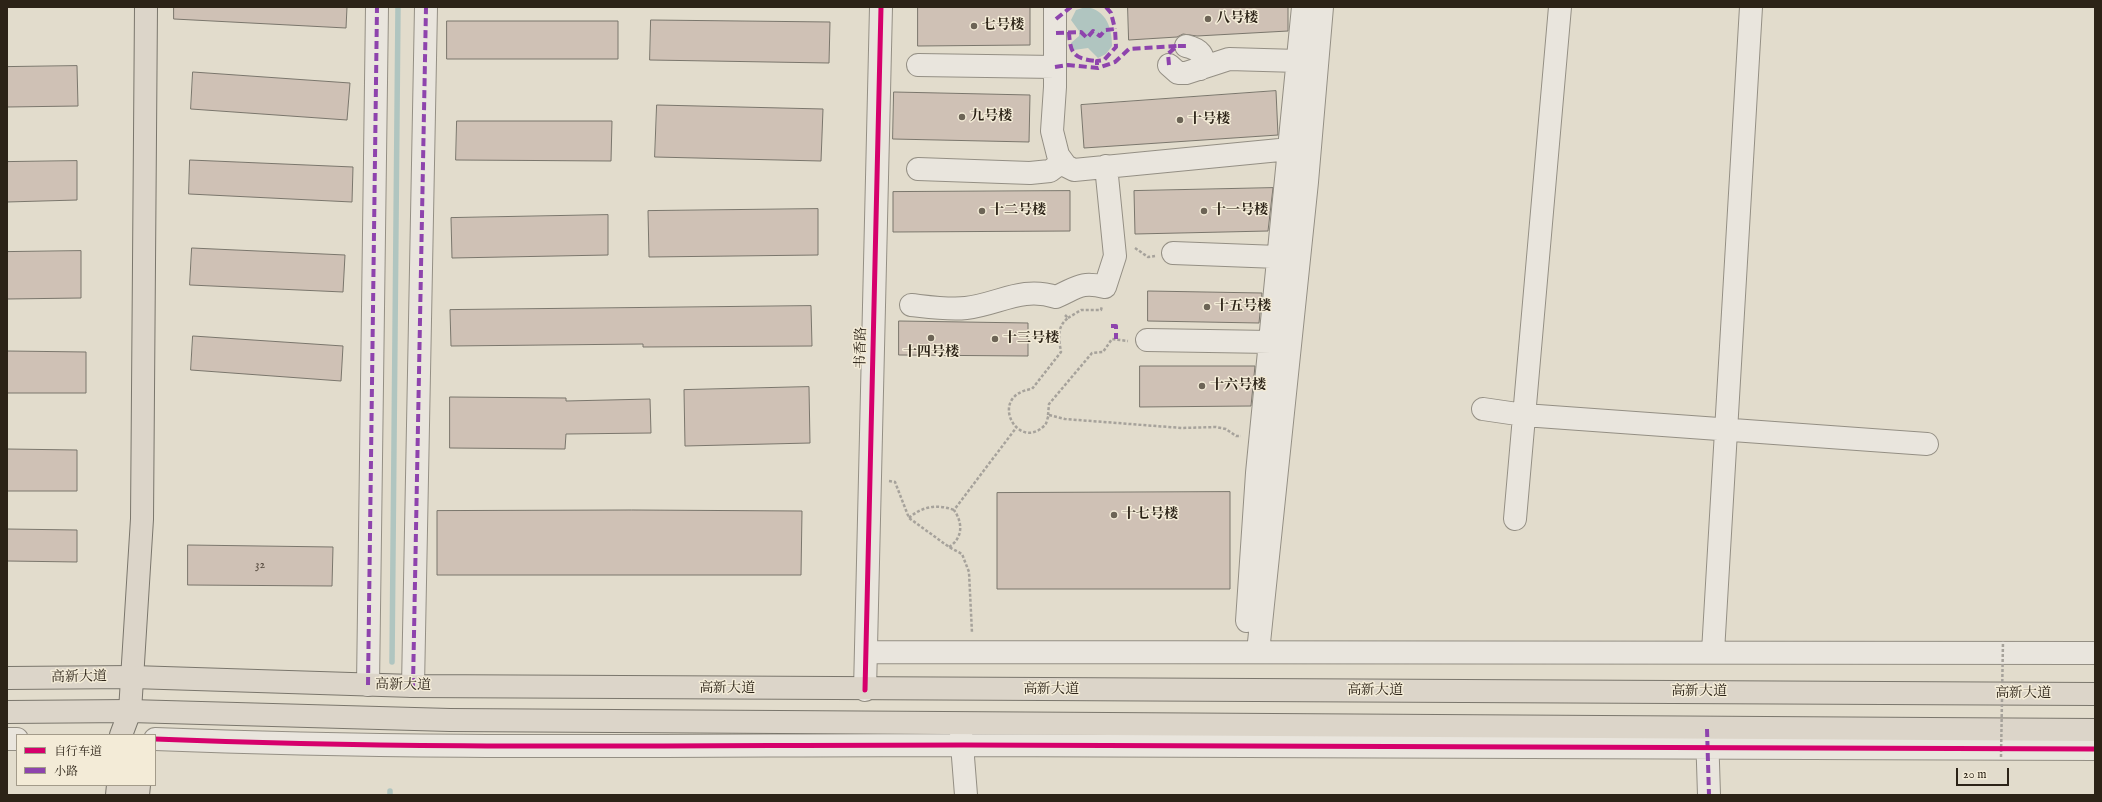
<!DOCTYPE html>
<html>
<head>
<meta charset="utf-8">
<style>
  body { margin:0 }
  #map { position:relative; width:2102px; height:802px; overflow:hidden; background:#e2dccc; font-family:"IM FELL English","Noto Serif SC",serif }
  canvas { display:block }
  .frame { position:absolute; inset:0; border:8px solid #2c2317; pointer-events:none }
  .legend { position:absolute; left:16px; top:734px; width:140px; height:52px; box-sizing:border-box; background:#f3ebd7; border:1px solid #a39b8a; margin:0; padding:5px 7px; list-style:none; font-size:12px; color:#2c2317 }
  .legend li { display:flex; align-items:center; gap:8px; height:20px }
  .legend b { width:20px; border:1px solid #a39b8a }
  .scale { position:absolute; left:1956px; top:768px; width:53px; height:18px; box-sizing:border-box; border:2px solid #2c2317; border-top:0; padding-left:5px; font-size:12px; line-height:14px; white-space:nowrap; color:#2c2317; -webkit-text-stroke:3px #f3ebd7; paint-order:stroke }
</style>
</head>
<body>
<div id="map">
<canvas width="2102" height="802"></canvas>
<div class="frame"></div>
<ul class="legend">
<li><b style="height:5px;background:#d6006c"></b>自行车道</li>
<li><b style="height:5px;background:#8e44ad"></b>小路</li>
</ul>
<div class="scale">20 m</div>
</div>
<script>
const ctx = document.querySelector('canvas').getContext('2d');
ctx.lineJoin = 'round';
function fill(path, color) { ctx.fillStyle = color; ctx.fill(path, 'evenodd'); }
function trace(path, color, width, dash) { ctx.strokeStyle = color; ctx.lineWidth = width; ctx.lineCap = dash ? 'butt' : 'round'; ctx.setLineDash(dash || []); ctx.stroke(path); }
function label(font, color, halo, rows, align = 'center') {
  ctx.font = font + ' "IM FELL English","Noto Serif SC",serif'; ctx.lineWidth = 3; ctx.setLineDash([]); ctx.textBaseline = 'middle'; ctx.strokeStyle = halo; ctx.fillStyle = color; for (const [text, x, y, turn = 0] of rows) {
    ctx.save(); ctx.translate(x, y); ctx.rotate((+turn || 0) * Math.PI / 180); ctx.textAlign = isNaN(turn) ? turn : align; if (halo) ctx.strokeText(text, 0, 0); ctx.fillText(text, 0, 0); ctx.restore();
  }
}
fill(new Path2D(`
  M 1086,7 C 1107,10 1112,29 1112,46 L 1106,54 L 1098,58 L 1088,48 L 1074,50 L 1072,48 L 1071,43 L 1079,36 L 1079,31 L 1071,20 L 1076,10 Z`), '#b0c5c0');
trace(new Path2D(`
  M 392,662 L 398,7
  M 390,791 L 390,795`), '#b0c5c0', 5.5);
const building = new Path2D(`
  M 174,7 L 347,7 L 346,28 L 174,19 Z
  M 918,7 L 1030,7 L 1030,45 L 918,46 Z
  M 1128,7 L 1288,7 L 1288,31 L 1197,36 L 1183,34 L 1177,37 L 1129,40 Z
  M 651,20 L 830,22 L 829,63 L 650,60 Z
  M 447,21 L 618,21 L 618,59 L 447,59 Z
  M 77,66 L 78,106 L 7,107 L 7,67 Z
  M 193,72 L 350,83 L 347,120 L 191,109 Z
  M 1276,91 L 1278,135 L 1084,148 L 1081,105 Z
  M 894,92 L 1030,95 L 1029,142 L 893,139 Z
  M 657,105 L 823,109 L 821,161 L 655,157 Z
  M 457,121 L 612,121 L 611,161 L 456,160 Z
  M 190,160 L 353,167 L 352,202 L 189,194 Z
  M 77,161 L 77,200 L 7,202 L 7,162 Z
  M 1273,188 L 1268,231 L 1135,234 L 1134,191 Z
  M 1070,191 L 1070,231 L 893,232 L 893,192 Z
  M 818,209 L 818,255 L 649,257 L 648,211 Z
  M 608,215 L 608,255 L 452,258 L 451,218 Z
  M 192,248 L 345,255 L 343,292 L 190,285 Z
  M 81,251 L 81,298 L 7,299 L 7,252 Z
  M 1148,291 L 1262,293 L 1259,323 L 1148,321 Z
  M 811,306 L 812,346 L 643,347 L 643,344 L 451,346 L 450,310 Z
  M 899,321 L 1028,323 L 1028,356 L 899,355 Z
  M 193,336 L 343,346 L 341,381 L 191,370 Z
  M 7,351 L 86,352 L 86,393 L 7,393 Z
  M 1140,366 L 1255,366 L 1251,406 L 1140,407 Z
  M 809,387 L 810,443 L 685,446 L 684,390 Z
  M 450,397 L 566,398 L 566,401 L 650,399 L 651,433 L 566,434 L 565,449 L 450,448 Z
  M 7,449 L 77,450 L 77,491 L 7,491 Z
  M 1230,492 L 1230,589 L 997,589 L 997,493 Z
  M 632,510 L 802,511 L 801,575 L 437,575 L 437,511 Z
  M 7,529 L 77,530 L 77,562 L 7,561 Z
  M 188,545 L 333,547 L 332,586 L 188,585 Z`);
fill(building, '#cfc1b5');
trace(building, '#7a766c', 1);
const minor = new Path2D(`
  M 1055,7 L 1055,87 L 1052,131 L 1058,155 L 1066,166 L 1074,170 L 1290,149
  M 1186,46 C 1199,49 1207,55 1200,69
  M 918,65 L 1055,67
  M 1169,65 L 1178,73 L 1186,73 L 1229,59 L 1298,61
  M 918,169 L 1030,173 L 1050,171 L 1062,162
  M 1173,253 L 1278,257
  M 911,305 C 929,307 949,310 966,308 C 999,304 1022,286 1056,297 C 1077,288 1080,281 1105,287 L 1115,256 L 1106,166
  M 1147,340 L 1271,342
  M 1483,409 L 1524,415 L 1927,444
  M 1515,519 L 1560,7
  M 1247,621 L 1257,473 L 1303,7
  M 867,652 L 2095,653
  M 1258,652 L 1307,182 L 1322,7
  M 1713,652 L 1751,7
  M 368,685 L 377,7
  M 413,686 L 426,7
  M 865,690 L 881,7
  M 961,732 L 966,795
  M 1707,732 L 1709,795
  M 7,739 L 17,739
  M 155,739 C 425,750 694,745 964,745 C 1341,745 1718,746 2095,749`);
const major = new Path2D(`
  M 121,735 L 130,711 L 142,519 L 146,7
  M 117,795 L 118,785
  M 138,795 L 139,785`);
const highway = new Path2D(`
  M 7,678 L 133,677 L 413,686 L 2095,694
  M 7,712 L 130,711 L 450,720 L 2095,730`);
trace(minor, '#948f84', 24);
trace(major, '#7a766c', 24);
trace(highway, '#7a766c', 24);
trace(new Path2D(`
  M 1107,8 L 1107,7
  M 1135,248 L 1148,257 L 1155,256
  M 1065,315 L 1068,318 C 1056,327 1059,340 1061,352 L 1032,389 C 987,395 1017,452 1044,426 C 1047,424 1047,418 1049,415 L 1065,419 L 1182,428 L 1216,427 L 1226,429 L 1236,436 L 1241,436
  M 1068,318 L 1081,310 L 1101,310 L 1102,306
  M 1048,415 L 1049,404 L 1092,353 L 1103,352 L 1112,339 L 1128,341
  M 889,481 L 895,482 L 909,518 L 949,547 L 962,554 L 969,572 L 972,633
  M 909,518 C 922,506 938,504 954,510
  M 949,547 C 963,538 963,523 954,510 L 1016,428`), '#a6a29b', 2.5, [3, 2]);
trace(minor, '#e9e5dd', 22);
trace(major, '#dcd5c9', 22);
trace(highway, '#dcd5c9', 22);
trace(new Path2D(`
  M 2001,757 L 2003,641`), '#a6a29b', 2.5, [3, 2]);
trace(new Path2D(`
  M 1106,7 L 1111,13 L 1115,29
  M 1056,19 L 1071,7
  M 1069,32 C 1070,54 1074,59 1097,61
  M 1056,33 L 1081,32 L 1087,38 L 1093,31 L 1100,36 L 1105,30 L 1115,29 L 1116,47 L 1104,60 L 1097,61 L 1097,68
  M 1169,65 L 1168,54 L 1177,46 L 1186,46
  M 1055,67 L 1068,65 L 1098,68 L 1115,62 L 1129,49 L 1177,46
  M 1111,326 L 1116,326 L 1116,339
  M 368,685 L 377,7
  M 413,686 L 426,7
  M 1707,729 L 1709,795`), '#8e44ad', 4, [8, 4]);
trace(new Path2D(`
  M 865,690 L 881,7
  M 155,739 C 425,750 694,745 964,745 C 1341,745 1718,746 2095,749`), '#d6006c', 5);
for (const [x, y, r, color] of [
  [1208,19,4,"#6c6456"],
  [974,26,4,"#6c6456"],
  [962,117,4,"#6c6456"],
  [1180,120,4,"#6c6456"],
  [982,211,4,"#6c6456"],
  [1204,211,4,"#6c6456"],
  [1207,307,4,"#6c6456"],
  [931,338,4,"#6c6456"],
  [995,339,4,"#6c6456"],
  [1202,386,4,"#6c6456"],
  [1114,515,4,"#6c6456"]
]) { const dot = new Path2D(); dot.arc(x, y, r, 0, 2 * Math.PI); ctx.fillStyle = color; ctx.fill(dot); trace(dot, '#f3ebd7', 1.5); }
label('12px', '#554a3e', null, [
  ["32",260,566]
]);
label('bold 14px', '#2c2317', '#f3ebd7', [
  ["八号楼",1216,19],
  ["七号楼",982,26],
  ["九号楼",970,117],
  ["十号楼",1188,120],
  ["十二号楼",990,211],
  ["十一号楼",1212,211],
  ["十五号楼",1215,307],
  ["十三号楼",1003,339],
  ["十四号楼",931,353,"center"],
  ["十六号楼",1210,386],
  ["十七号楼",1122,515]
], 'left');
label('14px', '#2c2317', '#f3ebd7', [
  ["书香路",862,348,-89],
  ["高新大道",79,678,-1],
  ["高新大道",403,686,1],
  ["高新大道",727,689],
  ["高新大道",1051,690],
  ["高新大道",1375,691],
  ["高新大道",1699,692],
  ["高新大道",2023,694]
]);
</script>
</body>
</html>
